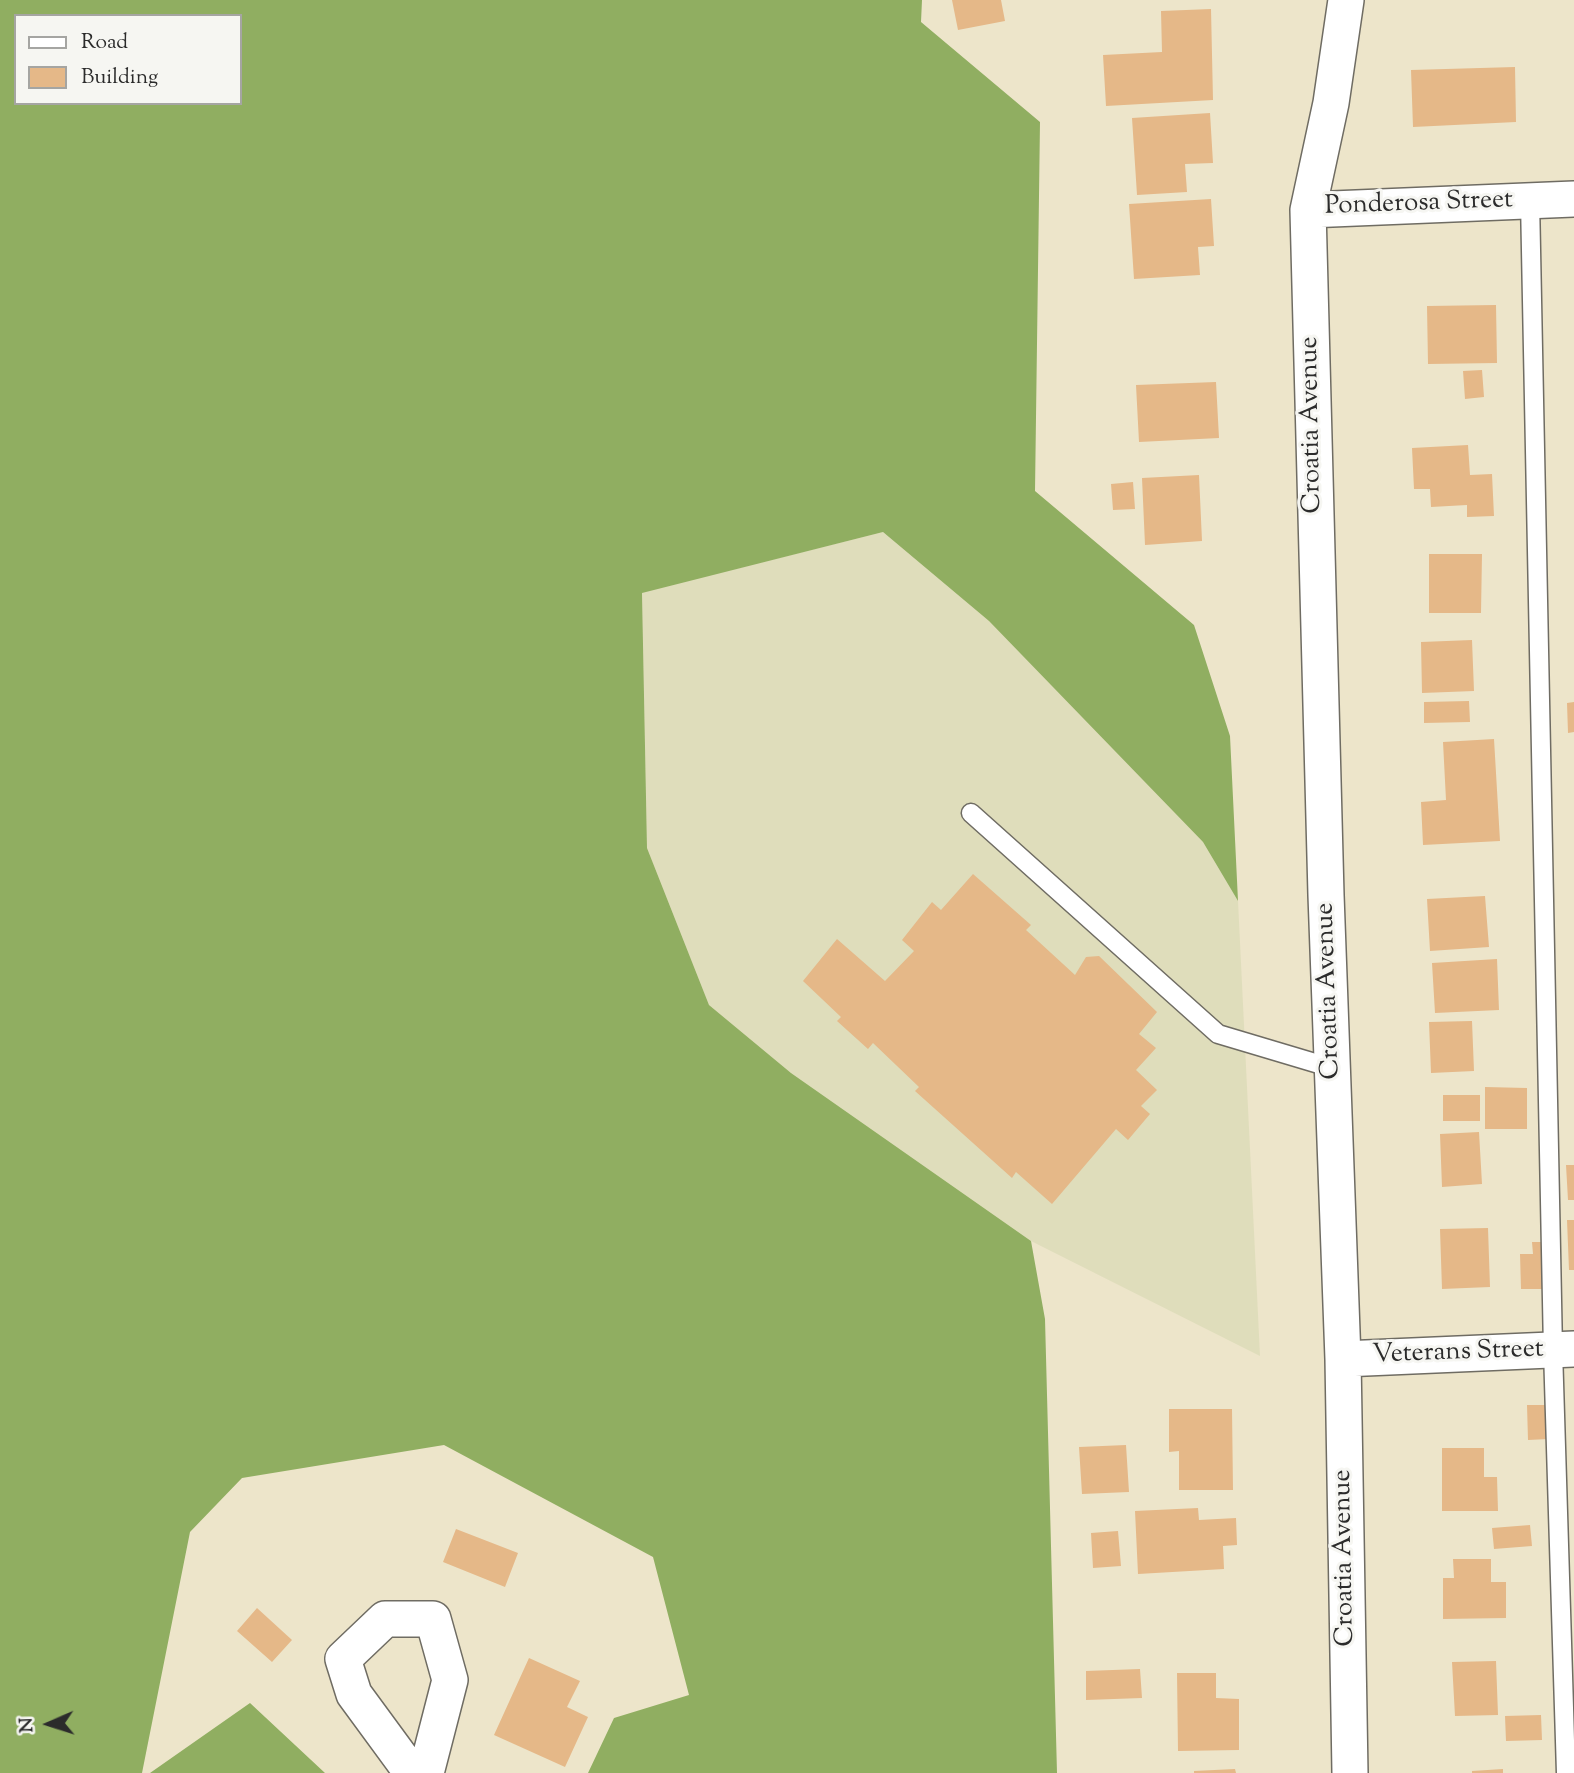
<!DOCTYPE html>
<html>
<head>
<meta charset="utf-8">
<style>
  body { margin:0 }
  #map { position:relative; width:1574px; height:1773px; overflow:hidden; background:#ede5ca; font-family:"Sorts Mill Goudy",serif }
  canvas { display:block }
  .legend { position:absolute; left:14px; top:14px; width:228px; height:91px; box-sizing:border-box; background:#f6f6f2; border:2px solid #a5a5a2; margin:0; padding:9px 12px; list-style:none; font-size:21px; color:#2b2b2b }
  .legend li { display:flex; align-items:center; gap:14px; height:35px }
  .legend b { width:35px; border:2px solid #a5a5a2 }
  .north { position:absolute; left:14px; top:1689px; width:70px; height:70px; -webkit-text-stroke:5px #f6f6f2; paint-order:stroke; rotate:267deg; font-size:19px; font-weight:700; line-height:28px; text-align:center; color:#2b2b2b }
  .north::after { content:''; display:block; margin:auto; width:24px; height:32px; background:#2b2b2b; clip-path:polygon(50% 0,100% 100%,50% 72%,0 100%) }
</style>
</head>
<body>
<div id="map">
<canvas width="1574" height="1773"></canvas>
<ul class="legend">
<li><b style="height:9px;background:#fff"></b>Road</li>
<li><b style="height:19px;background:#e5b888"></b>Building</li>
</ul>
<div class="north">N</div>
</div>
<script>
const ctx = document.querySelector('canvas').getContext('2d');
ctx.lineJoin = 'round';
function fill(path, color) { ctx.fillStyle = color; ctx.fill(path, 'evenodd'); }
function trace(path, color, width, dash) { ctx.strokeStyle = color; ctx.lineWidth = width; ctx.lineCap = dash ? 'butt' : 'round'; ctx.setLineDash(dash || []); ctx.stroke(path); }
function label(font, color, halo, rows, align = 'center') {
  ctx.font = font + ' "Sorts Mill Goudy",serif'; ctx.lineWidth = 6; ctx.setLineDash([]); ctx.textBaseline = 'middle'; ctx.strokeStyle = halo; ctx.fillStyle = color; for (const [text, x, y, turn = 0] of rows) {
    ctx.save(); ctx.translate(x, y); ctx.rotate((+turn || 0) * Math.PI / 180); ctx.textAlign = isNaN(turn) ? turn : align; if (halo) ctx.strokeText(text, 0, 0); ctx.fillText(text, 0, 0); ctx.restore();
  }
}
fill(new Path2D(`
  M 883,532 L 989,621 L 1203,842 L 1238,901 L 1260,1356 L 1031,1241 L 791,1073 L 709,1005 L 647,848 L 642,592 Z`), '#dfddbb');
fill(new Path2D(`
  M 0,0 L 922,0 L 921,22 L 1040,122 L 1035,491 L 1194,625 L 1230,736 L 1238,901 L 1203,842 L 989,621 L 883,532 L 642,593 L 647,848 L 709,1005 L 791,1073 L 1031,1241 L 1045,1319 L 1057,1773 L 588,1773 L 614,1718 L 689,1695 L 653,1557 L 444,1445 L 242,1478 L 190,1532 L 142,1773 L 0,1773 ZM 16,16 L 240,16 L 240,103 L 16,103 Z
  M 250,1703 L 325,1773 L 150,1773 Z`), '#90ae61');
fill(new Path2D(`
  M 952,0 L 1001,0 L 1005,21 L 958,30 Z
  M 1211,9 L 1213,100 L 1106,106 L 1103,55 L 1162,52 L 1161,11 Z
  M 1515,67 L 1516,122 L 1413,127 L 1411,70 Z
  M 1210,113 L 1213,163 L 1185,164 L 1187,192 L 1137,195 L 1132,118 Z
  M 1211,199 L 1214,246 L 1198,247 L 1200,275 L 1134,279 L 1129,204 Z
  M 1496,305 L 1497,363 L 1428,364 L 1427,306 Z
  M 1482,370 L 1484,397 L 1465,399 L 1463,371 Z
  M 1216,382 L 1219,438 L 1139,442 L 1136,385 Z
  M 1468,445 L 1470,475 L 1492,474 L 1494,516 L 1467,517 L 1467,505 L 1431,507 L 1430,489 L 1414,489 L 1412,448 Z
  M 1199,475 L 1202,541 L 1145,545 L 1142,478 Z
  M 1133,482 L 1135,509 L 1113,510 L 1111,484 Z
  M 1429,554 L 1482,554 L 1481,613 L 1429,613 Z
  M 1472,640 L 1474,691 L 1422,693 L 1421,642 Z
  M 1469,701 L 1470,722 L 1424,723 L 1424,702 Z
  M 1574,702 L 1574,732 L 1568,733 L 1567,703 Z
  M 1494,739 L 1500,841 L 1423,845 L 1421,802 L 1446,800 L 1443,742 Z
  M 973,874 L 1031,925 L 1026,930 L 1075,975 L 1086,957 L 1099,956 L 1157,1012 L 1139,1034 L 1156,1048 L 1136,1070 L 1157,1090 L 1141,1106 L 1150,1114 L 1128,1140 L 1116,1129 L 1052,1204 L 1016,1172 L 1012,1178 L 915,1091 L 919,1087 L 873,1043 L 868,1049 L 837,1021 L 841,1017 L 803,981 L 837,939 L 885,981 L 914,951 L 902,940 L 932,902 L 941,910 Z
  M 1485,896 L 1489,947 L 1430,951 L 1427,899 Z
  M 1497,959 L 1499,1010 L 1435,1013 L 1432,963 Z
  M 1472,1021 L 1474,1071 L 1431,1073 L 1429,1022 Z
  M 1485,1087 L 1527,1088 L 1527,1129 L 1485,1129 Z
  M 1443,1095 L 1480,1095 L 1480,1121 L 1443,1121 Z
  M 1479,1132 L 1482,1184 L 1442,1187 L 1440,1134 Z
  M 1566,1165 L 1574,1165 L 1574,1200 L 1568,1200 Z
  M 1567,1220 L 1574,1220 L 1574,1270 L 1569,1270 Z
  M 1488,1228 L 1490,1287 L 1442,1289 L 1440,1229 Z
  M 1532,1242 L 1542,1242 L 1544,1289 L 1521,1289 L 1520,1254 L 1533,1254 Z
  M 1527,1405 L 1548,1405 L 1549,1439 L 1528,1440 Z
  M 1169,1409 L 1232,1409 L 1233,1490 L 1179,1490 L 1179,1451 L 1169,1452 Z
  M 1126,1445 L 1129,1492 L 1082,1494 L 1079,1447 Z
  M 1442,1448 L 1484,1448 L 1484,1477 L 1497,1477 L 1498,1511 L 1442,1511 Z
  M 1198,1508 L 1199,1520 L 1236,1518 L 1237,1545 L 1223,1546 L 1224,1569 L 1138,1574 L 1135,1511 Z
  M 1530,1525 L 1532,1546 L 1494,1549 L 1492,1528 Z
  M 456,1529 L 518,1553 L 505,1587 L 443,1562 Z
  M 1118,1531 L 1121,1566 L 1093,1568 L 1091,1533 Z
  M 1453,1559 L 1491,1559 L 1491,1582 L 1506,1582 L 1506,1618 L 1443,1619 L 1443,1578 L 1454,1578 Z
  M 257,1608 L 292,1640 L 272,1662 L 237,1631 Z
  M 529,1658 L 580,1681 L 567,1707 L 588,1717 L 565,1767 L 494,1735 Z
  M 1496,1661 L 1498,1715 L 1455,1716 L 1452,1662 Z
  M 1140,1669 L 1142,1698 L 1086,1700 L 1086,1671 Z
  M 1177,1673 L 1216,1673 L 1216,1698 L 1239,1699 L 1239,1750 L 1178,1751 Z
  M 1541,1715 L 1542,1740 L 1506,1741 L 1505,1716 Z
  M 1235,1769 L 1236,1773 L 1194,1773 L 1194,1771 Z
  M 1503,1769 L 1503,1773 L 1472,1773 L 1472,1771 Z`), '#e5b888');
const lane = new Path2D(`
  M 1530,200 L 1553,1350 L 1566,1773
  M 971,813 L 1218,1034 L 1332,1068`);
const street = new Path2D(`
  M 1346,0 L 1331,103 L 1308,210 L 1326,895 L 1343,1359 L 1350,1773
  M 1308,210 L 1574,199
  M 1343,1359 L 1574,1349
  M 412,1773 L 354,1694 L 343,1659 L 385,1619 L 433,1619 L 450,1680 L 426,1773`);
trace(lane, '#6f6c63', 21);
trace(street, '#6f6c63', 38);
trace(lane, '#fff', 18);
trace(street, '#fff', 35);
label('26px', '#2b2b2b', '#f6f6f2', [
  ["Ponderosa Street",1419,205,-2],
  ["Croatia Avenue",1313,425,-91],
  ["Croatia Avenue",1330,991,-92],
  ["Veterans Street",1458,1354,-2],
  ["Croatia Avenue",1346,1558,-91]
]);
</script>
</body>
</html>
